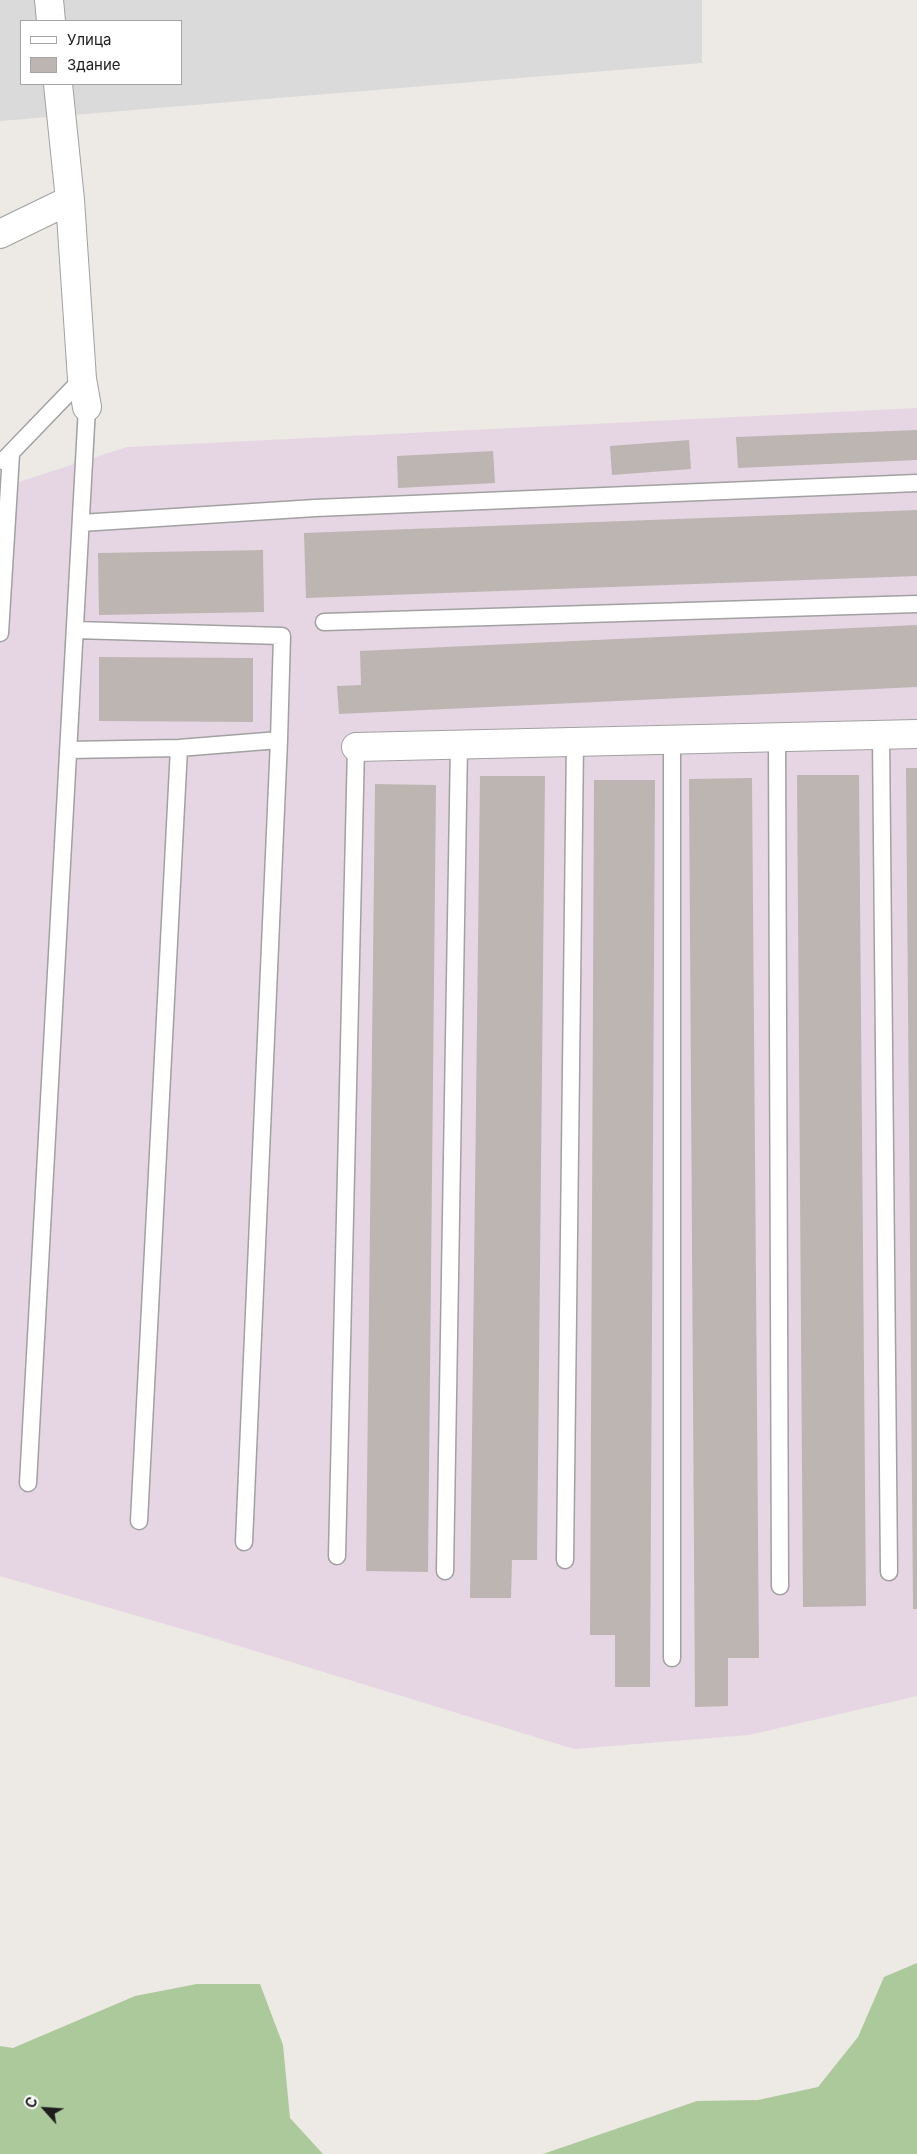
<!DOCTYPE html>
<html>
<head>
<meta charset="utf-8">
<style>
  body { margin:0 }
  #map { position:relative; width:917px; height:2154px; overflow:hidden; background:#ede9e4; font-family:Inter,sans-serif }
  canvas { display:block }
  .legend { position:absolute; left:20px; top:20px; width:162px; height:65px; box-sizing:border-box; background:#fff; border:1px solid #a5a5a5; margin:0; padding:6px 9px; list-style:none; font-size:15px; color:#1d1d1d }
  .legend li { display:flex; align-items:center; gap:10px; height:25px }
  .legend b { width:25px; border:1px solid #a5a5a5 }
  .north { position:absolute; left:20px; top:2084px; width:50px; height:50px; -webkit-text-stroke:4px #fff; paint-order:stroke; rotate:296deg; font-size:14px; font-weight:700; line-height:20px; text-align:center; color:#1d1d1d }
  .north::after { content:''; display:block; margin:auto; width:18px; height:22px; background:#1d1d1d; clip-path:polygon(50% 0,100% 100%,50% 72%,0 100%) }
</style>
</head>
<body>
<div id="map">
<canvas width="917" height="2154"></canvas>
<ul class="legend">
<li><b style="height:6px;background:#fff"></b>Улица</li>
<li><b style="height:14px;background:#bdb5b1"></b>Здание</li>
</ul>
<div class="north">С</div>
</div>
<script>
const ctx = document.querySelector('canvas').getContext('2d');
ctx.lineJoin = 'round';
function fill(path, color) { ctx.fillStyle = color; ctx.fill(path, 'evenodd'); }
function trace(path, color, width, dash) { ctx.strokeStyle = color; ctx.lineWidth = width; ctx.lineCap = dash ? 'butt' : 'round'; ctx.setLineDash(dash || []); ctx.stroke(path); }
fill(new Path2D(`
  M 0,0 L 702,0 L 702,63 L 0,121 ZM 21,21 L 181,21 L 181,84 L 21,84 Z`), '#dbdada');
fill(new Path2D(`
  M 917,408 L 917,1696 L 749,1735 L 574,1749 L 213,1638 L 0,1576 L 0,488 L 127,447 Z`), '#e6d6e4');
fill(new Path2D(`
  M 917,1963 L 917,2154 L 543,2154 L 697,2101 L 758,2100 L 818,2087 L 858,2037 L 884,1977 Z
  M 197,1984 L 260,1984 L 283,2045 L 290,2118 L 323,2154 L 0,2154 L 0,2046 L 13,2048 L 135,1996 Z`), '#acc99c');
fill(new Path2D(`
  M 917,430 L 917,460 L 738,468 L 736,437 Z
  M 689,440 L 691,469 L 612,475 L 610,446 Z
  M 493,451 L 495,483 L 398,488 L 397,456 Z
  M 917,510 L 917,576 L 306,598 L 304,533 Z
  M 263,550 L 264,612 L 99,615 L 98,553 Z
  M 917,625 L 917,687 L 339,714 L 337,686 L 361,685 L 360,651 Z
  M 99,657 L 253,658 L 253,722 L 99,721 Z
  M 906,768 L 917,768 L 917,1609 L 913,1609 Z
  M 797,775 L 859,775 L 866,1606 L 803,1607 Z
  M 480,776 L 545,776 L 537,1560 L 512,1560 L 511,1598 L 470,1598 Z
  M 752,778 L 759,1658 L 728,1658 L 728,1706 L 695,1707 L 689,779 Z
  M 594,780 L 655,780 L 650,1687 L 615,1687 L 615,1635 L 590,1635 Z
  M 375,784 L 436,785 L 428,1572 L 366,1571 Z`), '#bdb5b1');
const service = new Path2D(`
  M 3,461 L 82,379
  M 81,523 L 315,508 L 917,483
  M 324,622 L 917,604
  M 75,630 L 282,636 L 279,740 L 244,1542
  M 0,633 L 11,454
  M 881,735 L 889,1572
  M 777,737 L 780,1586
  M 68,750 L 179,748 L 279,740
  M 28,1483 L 87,407
  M 139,1521 L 179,748
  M 337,1556 L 356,747
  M 565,1560 L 575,742
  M 445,1571 L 459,744
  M 672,1658 L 672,739`);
const minor = new Path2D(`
  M 49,0 L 51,21
  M 58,84 L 70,200 L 82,379 L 87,407
  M 0,234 L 70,200
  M 356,747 L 917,734`);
trace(service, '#a1a1a1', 19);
trace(minor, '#a1a1a1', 30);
trace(service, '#fff', 16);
trace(minor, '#fff', 28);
</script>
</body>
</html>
